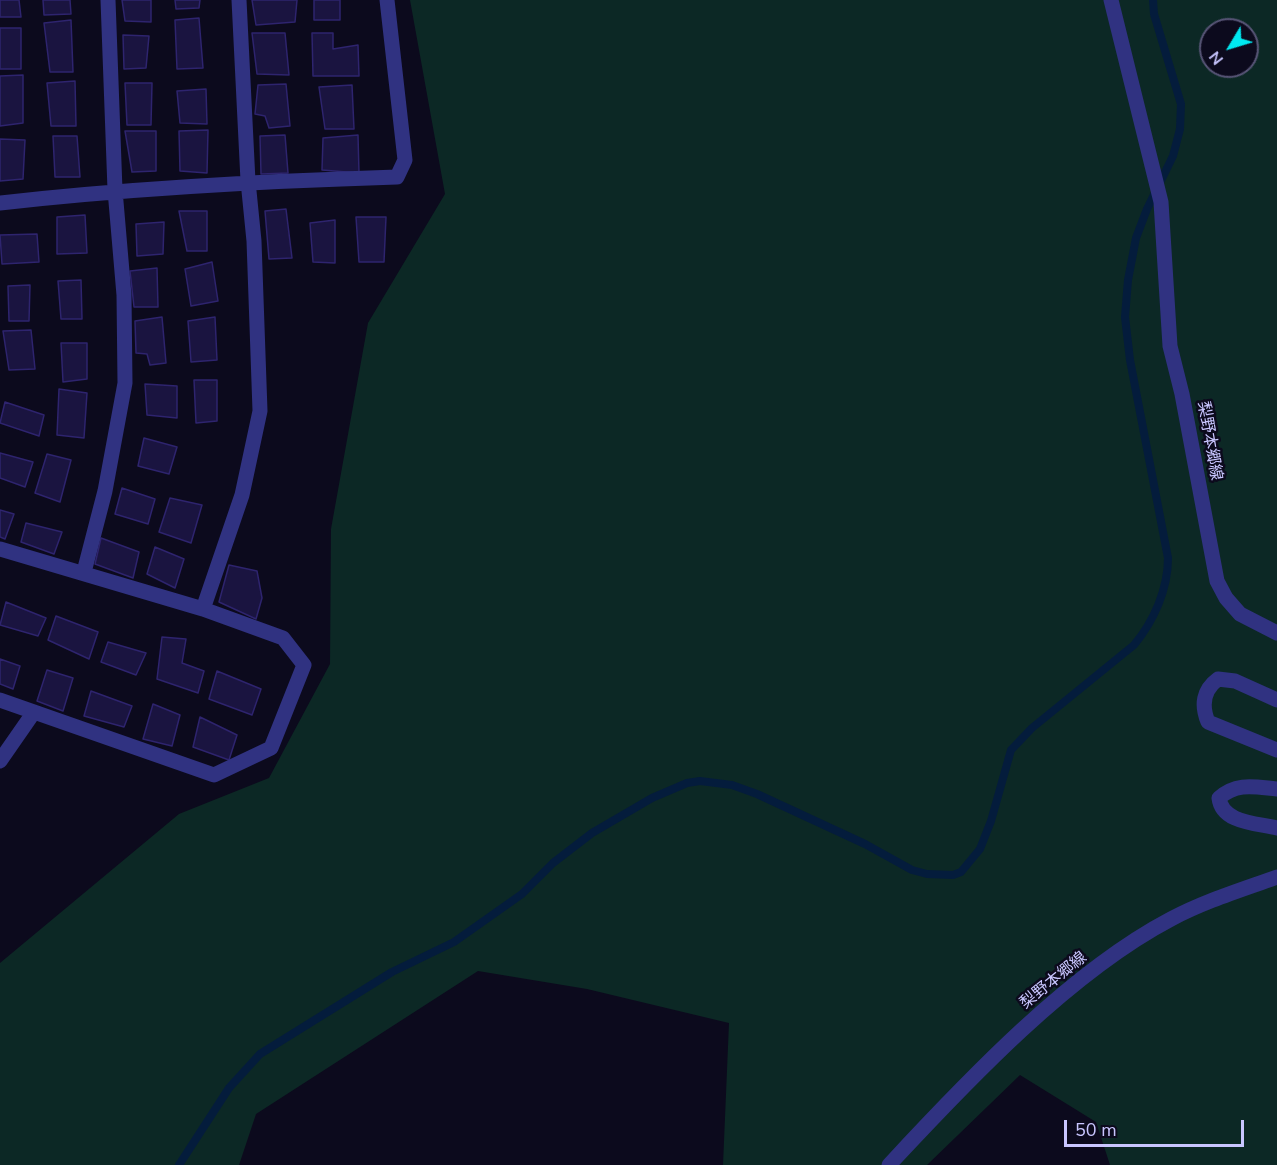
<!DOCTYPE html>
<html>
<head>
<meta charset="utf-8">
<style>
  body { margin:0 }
  #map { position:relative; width:1277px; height:1165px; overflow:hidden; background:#0c0a1d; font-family:"Nunito Sans",sans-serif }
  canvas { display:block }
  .north { position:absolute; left:1199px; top:18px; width:60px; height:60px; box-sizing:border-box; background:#0c0a1d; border:2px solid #585577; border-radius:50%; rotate:232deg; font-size:16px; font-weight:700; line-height:24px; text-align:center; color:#c9c6ff }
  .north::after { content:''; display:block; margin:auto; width:21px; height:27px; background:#00e9f1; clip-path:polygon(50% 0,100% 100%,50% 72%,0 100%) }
  .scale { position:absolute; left:1064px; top:1120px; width:180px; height:27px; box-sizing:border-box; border:3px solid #c9c6ff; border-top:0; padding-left:8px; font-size:18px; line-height:21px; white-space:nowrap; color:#c9c6ff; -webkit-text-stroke:4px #0c0a1d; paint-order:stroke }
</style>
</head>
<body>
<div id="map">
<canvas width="1277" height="1165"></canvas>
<div class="north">N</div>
<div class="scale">50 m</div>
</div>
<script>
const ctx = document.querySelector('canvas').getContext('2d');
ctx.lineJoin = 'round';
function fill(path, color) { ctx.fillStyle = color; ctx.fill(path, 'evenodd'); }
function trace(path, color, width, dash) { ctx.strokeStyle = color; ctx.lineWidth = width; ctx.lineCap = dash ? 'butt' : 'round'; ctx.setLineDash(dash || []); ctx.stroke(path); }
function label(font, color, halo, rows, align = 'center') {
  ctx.font = font + ' "Nunito Sans","Noto Sans JP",sans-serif'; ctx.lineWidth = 5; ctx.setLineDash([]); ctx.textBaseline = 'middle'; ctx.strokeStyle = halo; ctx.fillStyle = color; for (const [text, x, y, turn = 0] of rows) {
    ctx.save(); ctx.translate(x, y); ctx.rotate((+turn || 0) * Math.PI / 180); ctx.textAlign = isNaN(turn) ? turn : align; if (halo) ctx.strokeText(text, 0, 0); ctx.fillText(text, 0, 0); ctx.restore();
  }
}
fill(new Path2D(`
  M 410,0 L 1277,0 L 1277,1165 L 1110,1165 L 1096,1122 L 1020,1075 L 927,1165 L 723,1165 L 729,1023 L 587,989 L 478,971 L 256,1114 L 239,1165 L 0,1165 L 0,963 L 179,814 L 269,778 L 330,664 L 331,529 L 368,323 L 445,194 ZM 1211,30 L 1247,30 L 1247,66 L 1211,66 Z`), '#0c2825');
trace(new Path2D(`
  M 179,1165 L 229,1088 L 260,1054 L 392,972 L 454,942 L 522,894 L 553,863 L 592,833 L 652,798 L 687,783 L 700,781 L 732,785 L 757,794 L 865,844 L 912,870 L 927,874 L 953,875 L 961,872 L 980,849 L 991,821 L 1011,750 L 1032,728 L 1134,645 C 1154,621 1168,589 1168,558 L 1130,360 L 1125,317 L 1128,280 L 1136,238 L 1147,209 L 1173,156 L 1180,129 L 1181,104 L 1154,14 L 1153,0`), '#041c3c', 8);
const building = new Path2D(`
  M 0,0 L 19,0 L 21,17 L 0,17 Z
  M 43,0 L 70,0 L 71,14 L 44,15 Z
  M 122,0 L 151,0 L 151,22 L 125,21 Z
  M 175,0 L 200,0 L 199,8 L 176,9 Z
  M 252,0 L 297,0 L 295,22 L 256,25 Z
  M 314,0 L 340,0 L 340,20 L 314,20 Z
  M 199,18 L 203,68 L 177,69 L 175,20 Z
  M 71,20 L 73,72 L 50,72 L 44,23 Z
  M 0,28 L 21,28 L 21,69 L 0,69 Z
  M 252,33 L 285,33 L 289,75 L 257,74 Z
  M 312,33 L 333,33 L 333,49 L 358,45 L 359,76 L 313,76 Z
  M 123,35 L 149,36 L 146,68 L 124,69 Z
  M 23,75 L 23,123 L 0,126 L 0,76 Z
  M 75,81 L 76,126 L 51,126 L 47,83 Z
  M 125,83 L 152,83 L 151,125 L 127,125 Z
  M 286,84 L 290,126 L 269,128 L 265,116 L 255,114 L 258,85 Z
  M 352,85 L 354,129 L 325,129 L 319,87 Z
  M 206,89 L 207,124 L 180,123 L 177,91 Z
  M 208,130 L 207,173 L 180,171 L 179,131 Z
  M 125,131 L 156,131 L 156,171 L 132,172 Z
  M 285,135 L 288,173 L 261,174 L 260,136 Z
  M 358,135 L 359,173 L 322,170 L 323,138 Z
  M 53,136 L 77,136 L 80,177 L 55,177 Z
  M 0,139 L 25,140 L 23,179 L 0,181 Z
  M 286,209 L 292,258 L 269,259 L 265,211 Z
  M 179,211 L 207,211 L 207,251 L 187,251 Z
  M 85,215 L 87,253 L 57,254 L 57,217 Z
  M 356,217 L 386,217 L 384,262 L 359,262 Z
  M 335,220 L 335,263 L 313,262 L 310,223 Z
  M 164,222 L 163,254 L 137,256 L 136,224 Z
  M 37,234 L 39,262 L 2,264 L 0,235 Z
  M 212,262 L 218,301 L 191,306 L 185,269 Z
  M 157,268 L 158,307 L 134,307 L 130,271 Z
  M 81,280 L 82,319 L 61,319 L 58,281 Z
  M 30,285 L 29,321 L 9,321 L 8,286 Z
  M 162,317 L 166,363 L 150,365 L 147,354 L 136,353 L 135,321 Z
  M 215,317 L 217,360 L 191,362 L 188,321 Z
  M 31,330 L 35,369 L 9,370 L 3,331 Z
  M 61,343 L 87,343 L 87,379 L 63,382 Z
  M 194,380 L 217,380 L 217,421 L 196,423 Z
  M 145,384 L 177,386 L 177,418 L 147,415 Z
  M 59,389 L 87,393 L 84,438 L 57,435 Z
  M 5,402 L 44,415 L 39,436 L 0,423 Z
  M 144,438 L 177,447 L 169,474 L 138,466 Z
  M 0,453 L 33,462 L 25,487 L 0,478 Z
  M 47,454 L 71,460 L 60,502 L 35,493 Z
  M 122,488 L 155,499 L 148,524 L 115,514 Z
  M 170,498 L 202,505 L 191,543 L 159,532 Z
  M 0,510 L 14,514 L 5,539 L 0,537 Z
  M 26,523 L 62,532 L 54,554 L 21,542 Z
  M 101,538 L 139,552 L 133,578 L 95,564 Z
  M 155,547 L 184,559 L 175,588 L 147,574 Z
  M 229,565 L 257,571 L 262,598 L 256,619 L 219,602 Z
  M 6,602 L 46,618 L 38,636 L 0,625 Z
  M 56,616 L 98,632 L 89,659 L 48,640 Z
  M 162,637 L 186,639 L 182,663 L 204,671 L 198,693 L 157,679 Z
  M 108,642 L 146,653 L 136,675 L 101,662 Z
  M 0,659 L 20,666 L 13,689 L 0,684 Z
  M 47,670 L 73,678 L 63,711 L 37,701 Z
  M 217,671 L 261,689 L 252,715 L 209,699 Z
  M 91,691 L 132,706 L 124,727 L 84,716 Z
  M 153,704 L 180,715 L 172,746 L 143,739 Z
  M 200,717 L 237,735 L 229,760 L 193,747 Z`);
fill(building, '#1a1440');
trace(building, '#2e246e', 1.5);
trace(new Path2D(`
  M 1111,0 L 1161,202 L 1170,346 L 1182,394 L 1217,581 L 1226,598 L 1240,614 L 1277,633
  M 0,203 C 133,188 263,181 397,177 L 405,160 L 387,0
  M 0,549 L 203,609 L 283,638 L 304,665 L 271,748 L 214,775 L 0,700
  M 84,572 L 105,491 L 125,383 L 124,295 L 115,190 L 108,0
  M 203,609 L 242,495 L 260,411 L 254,241 L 248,181 L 239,0
  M 1277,700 L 1235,681 L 1218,679 C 1203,690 1201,705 1208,722 L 1277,750
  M 0,761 L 34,712
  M 1277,789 C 1255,787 1237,782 1219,798 C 1222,823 1256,823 1277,828
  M 889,1165 C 967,1081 1070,972 1171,919 C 1205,901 1241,890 1277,877`), '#303281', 15);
label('16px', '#c9c6ff', '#0c0a1d', [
  ["梨野本郷線",1209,441,80],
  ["梨野本郷線",1054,981,-39]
]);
</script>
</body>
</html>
